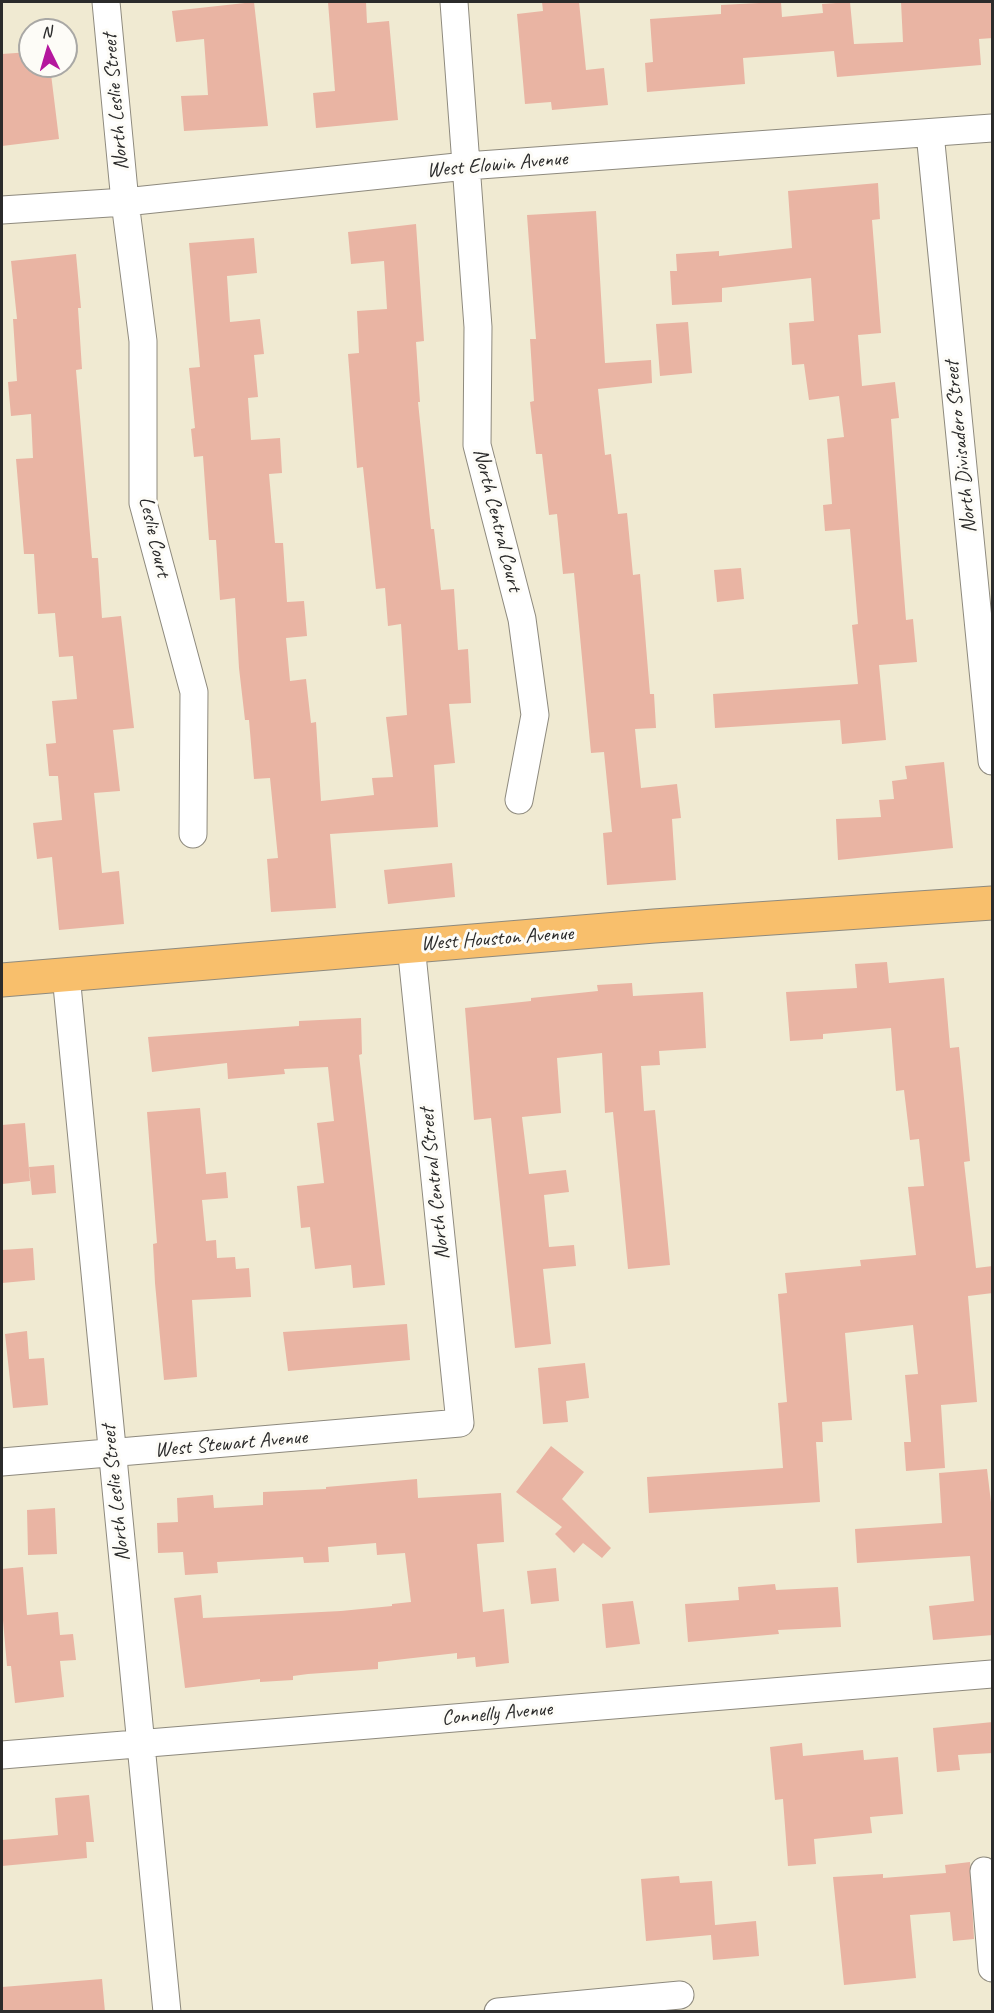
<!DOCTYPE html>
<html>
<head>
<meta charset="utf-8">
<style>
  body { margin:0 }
  #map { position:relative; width:994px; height:2013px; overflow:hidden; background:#f0ead2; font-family:Caveat,sans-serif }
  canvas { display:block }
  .frame { position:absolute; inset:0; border:3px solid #2b2b2b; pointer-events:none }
  .north { position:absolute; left:18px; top:18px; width:60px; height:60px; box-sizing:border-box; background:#fdfcf7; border:2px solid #a9a8a5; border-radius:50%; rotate:355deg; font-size:16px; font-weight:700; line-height:24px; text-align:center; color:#2b2b2b }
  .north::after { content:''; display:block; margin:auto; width:21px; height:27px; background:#b5179e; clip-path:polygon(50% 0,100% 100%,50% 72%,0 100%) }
</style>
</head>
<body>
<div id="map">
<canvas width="994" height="2013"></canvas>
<div class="frame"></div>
<div class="north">N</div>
</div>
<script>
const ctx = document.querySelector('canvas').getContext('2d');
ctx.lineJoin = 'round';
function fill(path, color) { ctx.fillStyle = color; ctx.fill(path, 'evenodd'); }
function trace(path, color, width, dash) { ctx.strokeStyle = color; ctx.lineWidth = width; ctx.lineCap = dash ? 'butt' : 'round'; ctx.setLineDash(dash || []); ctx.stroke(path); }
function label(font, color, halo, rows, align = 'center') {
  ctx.font = font + ' Caveat,sans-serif'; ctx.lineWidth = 6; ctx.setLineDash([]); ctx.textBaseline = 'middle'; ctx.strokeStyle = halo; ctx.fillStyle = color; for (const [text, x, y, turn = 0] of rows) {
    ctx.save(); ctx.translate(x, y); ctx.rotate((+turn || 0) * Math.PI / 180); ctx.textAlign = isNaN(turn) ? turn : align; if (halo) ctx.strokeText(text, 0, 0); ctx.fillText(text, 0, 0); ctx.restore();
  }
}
fill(new Path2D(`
  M 254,2 L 268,126 L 184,131 L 181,96 L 208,95 L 204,39 L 176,42 L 172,11 Z
  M 328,2 L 366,2 L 367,23 L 389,21 L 398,120 L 316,128 L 313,93 L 335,91 Z
  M 542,2 L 579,2 L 586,70 L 604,68 L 608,105 L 552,110 L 551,102 L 525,104 L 517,14 L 543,11 Z
  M 778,2 L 781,2 L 782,17 L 823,13 L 822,4 L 850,2 L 854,44 L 903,42 L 901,2 L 993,2 L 993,38 L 979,39 L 981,65 L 837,77 L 834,51 L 743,58 L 745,84 L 647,92 L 645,63 L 653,62 L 650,19 L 721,14 L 721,5 Z
  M 30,52 L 30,66 L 50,66 L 59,139 L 2,146 L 2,54 Z
  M 878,183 L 880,219 L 872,220 L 881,333 L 858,335 L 862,386 L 895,382 L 899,418 L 891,419 L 901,557 L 906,620 L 913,619 L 917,662 L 879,665 L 886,740 L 842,744 L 840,720 L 715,728 L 713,694 L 858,684 L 852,625 L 858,624 L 850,529 L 825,531 L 823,505 L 832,504 L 827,439 L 844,437 L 839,396 L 809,400 L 804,364 L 792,365 L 789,323 L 814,321 L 811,278 L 722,288 L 722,302 L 672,305 L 670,271 L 677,271 L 676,254 L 719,251 L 719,256 L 792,248 L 788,191 Z
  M 596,211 L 605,363 L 651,360 L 652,383 L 598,389 L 605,455 L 611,454 L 618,514 L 627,513 L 633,575 L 640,574 L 650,694 L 654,694 L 656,728 L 635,729 L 641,788 L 677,784 L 681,818 L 672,819 L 676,880 L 607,885 L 603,833 L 612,832 L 604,752 L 591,753 L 574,573 L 563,574 L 557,514 L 549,515 L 542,454 L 536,454 L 530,402 L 534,401 L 530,339 L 536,339 L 527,215 Z
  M 416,224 L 424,341 L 416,342 L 420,402 L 418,402 L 431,529 L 434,529 L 441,590 L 454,589 L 458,650 L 468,649 L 471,703 L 449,704 L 455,763 L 434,765 L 438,827 L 330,834 L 336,908 L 271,912 L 267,859 L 278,858 L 270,778 L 254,779 L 249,720 L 245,720 L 239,668 L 235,598 L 220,600 L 216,540 L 209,540 L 203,456 L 194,457 L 191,429 L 195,428 L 189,368 L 200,367 L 189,243 L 254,238 L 257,273 L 227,276 L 230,322 L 260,319 L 264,354 L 254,355 L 258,397 L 248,398 L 251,440 L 280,438 L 282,473 L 269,474 L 275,543 L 283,543 L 287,602 L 304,601 L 307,636 L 286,638 L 290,681 L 306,679 L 311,723 L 316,722 L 321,801 L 374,795 L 372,778 L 393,777 L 386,717 L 407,715 L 401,624 L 388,626 L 385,588 L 376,589 L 363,467 L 357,468 L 348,354 L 359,353 L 357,311 L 387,309 L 384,261 L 351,264 L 348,232 Z
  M 76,254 L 81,308 L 78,308 L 82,369 L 76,370 L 92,558 L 98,558 L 102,618 L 121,616 L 134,728 L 113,730 L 120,791 L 94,793 L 102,873 L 119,871 L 124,924 L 59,930 L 52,857 L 37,859 L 33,823 L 62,820 L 58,776 L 49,776 L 46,744 L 56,743 L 52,701 L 77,699 L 73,656 L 59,657 L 55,613 L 38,614 L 34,554 L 24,554 L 16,459 L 33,458 L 31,414 L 11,416 L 8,382 L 17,381 L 13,319 L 17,319 L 11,261 Z
  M 688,322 L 692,373 L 660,376 L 656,324 Z
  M 741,568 L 744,599 L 717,602 L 714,570 Z
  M 944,762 L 953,848 L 838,860 L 836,819 L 881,817 L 879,800 L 894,799 L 892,781 L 907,779 L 905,766 Z
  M 452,863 L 455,897 L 388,904 L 384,870 Z
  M 887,962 L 889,983 L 944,978 L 950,1048 L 959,1047 L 970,1161 L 964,1162 L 976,1268 L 993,1266 L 993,1293 L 968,1296 L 977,1402 L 941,1405 L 945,1468 L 906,1471 L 904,1442 L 911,1442 L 905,1375 L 918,1374 L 913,1325 L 845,1333 L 852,1420 L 822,1422 L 823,1442 L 816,1442 L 820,1502 L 649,1513 L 647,1477 L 783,1468 L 778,1403 L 787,1402 L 778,1294 L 787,1293 L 785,1273 L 861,1266 L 860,1260 L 916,1255 L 908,1187 L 924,1186 L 919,1139 L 910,1140 L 904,1090 L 896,1091 L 891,1028 L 823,1034 L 823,1039 L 790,1041 L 786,992 L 857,988 L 855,964 Z
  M 632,983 L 633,996 L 703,992 L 706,1048 L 659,1051 L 660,1065 L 641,1066 L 644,1111 L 655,1110 L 670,1265 L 628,1269 L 613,1112 L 605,1113 L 602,1053 L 557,1058 L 561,1113 L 522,1117 L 529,1174 L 566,1170 L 569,1192 L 544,1195 L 549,1247 L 574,1245 L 576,1266 L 543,1269 L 551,1344 L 515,1348 L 491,1118 L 474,1120 L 465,1008 L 531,1001 L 531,998 L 598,991 L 597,985 Z
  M 361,1018 L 362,1054 L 359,1055 L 385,1285 L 353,1288 L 351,1265 L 315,1269 L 310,1227 L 301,1228 L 297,1186 L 324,1183 L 317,1123 L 334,1121 L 328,1067 L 284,1069 L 285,1074 L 228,1079 L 227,1063 L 152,1072 L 148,1037 L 299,1026 L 299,1021 Z
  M 200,1108 L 206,1174 L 226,1172 L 228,1198 L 202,1200 L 206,1241 L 216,1240 L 217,1258 L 235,1257 L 236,1269 L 249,1268 L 251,1297 L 192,1300 L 197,1377 L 164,1380 L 155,1283 L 153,1244 L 157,1243 L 147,1112 Z
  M 25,1123 L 30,1181 L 2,1184 L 2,1125 Z
  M 54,1165 L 56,1193 L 32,1195 L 29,1167 Z
  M 33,1248 L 35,1280 L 2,1283 L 2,1250 Z
  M 407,1324 L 410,1360 L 288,1371 L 283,1332 Z
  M 27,1331 L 29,1359 L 44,1358 L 48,1405 L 13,1408 L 5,1334 Z
  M 585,1363 L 589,1398 L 566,1401 L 568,1422 L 543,1424 L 538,1368 Z
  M 551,1446 L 584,1472 L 562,1499 L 611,1548 L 602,1558 L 583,1543 L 574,1553 L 555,1534 L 562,1527 L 516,1492 Z
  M 987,1469 L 993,1519 L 993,1635 L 933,1640 L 929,1606 L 974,1601 L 970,1556 L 857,1563 L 855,1529 L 942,1523 L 939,1473 Z
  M 417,1479 L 418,1498 L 501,1493 L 504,1542 L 477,1544 L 483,1612 L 504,1609 L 509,1663 L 476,1667 L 475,1657 L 457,1659 L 457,1653 L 378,1662 L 378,1669 L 308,1674 L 293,1676 L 293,1680 L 260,1682 L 260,1679 L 185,1688 L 174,1598 L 201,1595 L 203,1618 L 341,1611 L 392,1606 L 392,1604 L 411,1602 L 405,1553 L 377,1555 L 376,1543 L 328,1547 L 329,1562 L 304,1563 L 303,1557 L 217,1562 L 218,1573 L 185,1575 L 183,1552 L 158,1553 L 157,1523 L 178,1522 L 177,1498 L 213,1495 L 214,1508 L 263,1505 L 263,1492 L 326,1489 L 326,1487 Z
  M 55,1508 L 57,1554 L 28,1555 L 27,1510 Z
  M 23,1567 L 27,1615 L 58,1612 L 60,1635 L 73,1634 L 76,1660 L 60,1661 L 64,1697 L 15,1703 L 11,1666 L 7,1666 L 2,1609 L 2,1569 Z
  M 556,1568 L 559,1601 L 531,1604 L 527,1571 Z
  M 775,1584 L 776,1590 L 838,1587 L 841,1627 L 778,1630 L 779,1634 L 688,1642 L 685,1604 L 739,1600 L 738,1587 Z
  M 633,1601 L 640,1644 L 606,1648 L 602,1604 Z
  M 993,1722 L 993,1753 L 958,1755 L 960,1770 L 937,1772 L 933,1728 Z
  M 802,1743 L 803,1756 L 863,1750 L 864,1760 L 898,1757 L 903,1814 L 870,1817 L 872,1833 L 814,1839 L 816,1864 L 788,1866 L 783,1799 L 775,1800 L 770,1747 Z
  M 89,1795 L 94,1842 L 86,1842 L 87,1858 L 2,1866 L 2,1840 L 58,1835 L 55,1798 Z
  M 970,1862 L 974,1939 L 953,1941 L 950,1912 L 910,1915 L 916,1978 L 844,1985 L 833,1877 L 883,1874 L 883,1878 L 946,1873 L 945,1865 Z
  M 679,1876 L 680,1883 L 712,1881 L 715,1925 L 756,1921 L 759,1956 L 713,1960 L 711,1935 L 646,1941 L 641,1879 Z
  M 102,1979 L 105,2012 L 2,2012 L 2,1987 Z`), '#e9b4a3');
const minor = new Path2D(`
  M 106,2 L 125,202 L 143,341 L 143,503 L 194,692 L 193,834
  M 454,2 L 478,327 L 477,445 L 522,619 L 535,715 L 519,800
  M 930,133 L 992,761
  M 2,210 L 125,202 L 466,166 L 992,128
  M 66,975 L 167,2012
  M 2,1462 L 460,1423 L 411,945
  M 2,1755 L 992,1674
  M 984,1871 L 992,1968
  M 498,2012 L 680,1995`);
const major = new Path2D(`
  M 2,980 L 654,926 L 992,903`);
trace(minor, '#8e8a7e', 29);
trace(major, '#8e8a7e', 35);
trace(minor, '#fff', 27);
trace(major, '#f8bf6c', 33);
label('21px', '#2b2b2b', '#fdfcf7', [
  ["North Leslie Street",116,102,-95],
  ["West Elowin Avenue",497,165,-5],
  ["North Divisadero Street",961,447,-96],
  ["North Central Court",497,520,76],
  ["Leslie Court",154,537,77],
  ["West Houston Avenue",497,939,-4],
  ["North Central Street",435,1184,-96],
  ["West Stewart Avenue",231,1444,-5],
  ["North Leslie Street",116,1493,-96],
  ["Connelly Avenue",497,1714,-5]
]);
</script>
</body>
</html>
